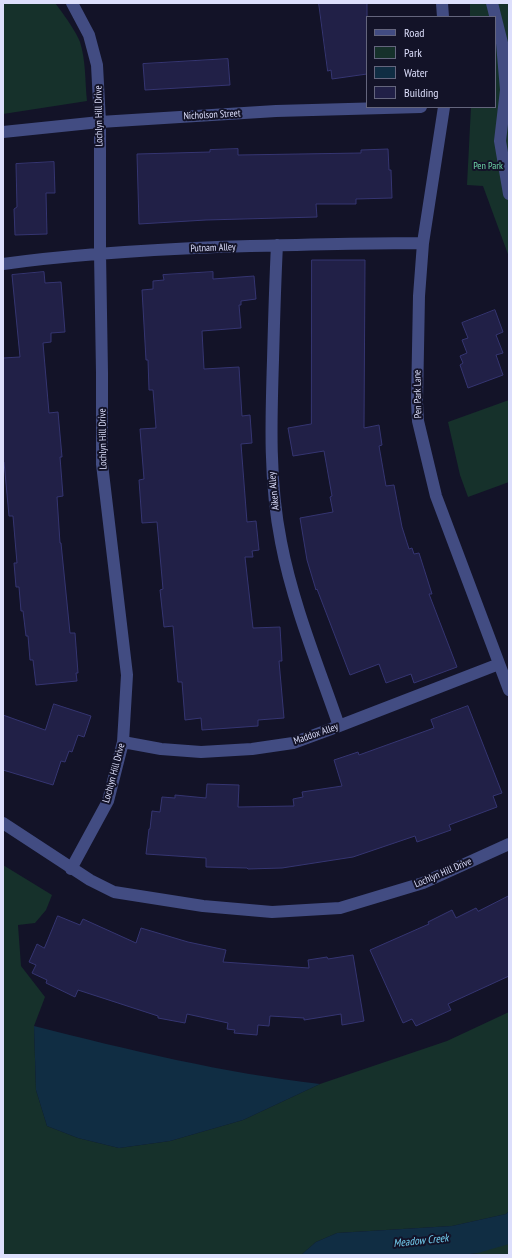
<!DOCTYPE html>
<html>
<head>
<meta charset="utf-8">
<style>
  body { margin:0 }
  #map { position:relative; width:512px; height:1258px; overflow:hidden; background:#131328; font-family:"PT Sans Narrow",sans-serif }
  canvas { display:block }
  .frame { position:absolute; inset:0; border:4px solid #dddffc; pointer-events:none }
  .legend { position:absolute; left:366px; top:16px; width:130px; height:92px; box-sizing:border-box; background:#131328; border:1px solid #64657d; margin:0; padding:5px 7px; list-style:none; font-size:12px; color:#dddffc }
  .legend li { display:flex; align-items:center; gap:8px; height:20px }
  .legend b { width:20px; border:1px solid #64657d }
</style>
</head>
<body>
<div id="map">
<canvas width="512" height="1258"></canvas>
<div class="frame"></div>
<ul class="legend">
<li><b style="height:5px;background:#424c82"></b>Road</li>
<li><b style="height:11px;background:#16312b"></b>Park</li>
<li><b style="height:11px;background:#102d43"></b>Water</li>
<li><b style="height:11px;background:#212047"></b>Building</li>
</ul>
</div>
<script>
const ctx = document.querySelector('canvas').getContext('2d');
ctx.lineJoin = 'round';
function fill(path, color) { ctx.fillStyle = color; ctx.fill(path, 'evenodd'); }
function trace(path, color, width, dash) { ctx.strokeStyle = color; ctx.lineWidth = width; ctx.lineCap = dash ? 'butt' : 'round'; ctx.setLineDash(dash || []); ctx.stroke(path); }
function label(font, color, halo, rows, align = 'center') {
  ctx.font = font + ' "PT Sans Narrow",sans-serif'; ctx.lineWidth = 4; ctx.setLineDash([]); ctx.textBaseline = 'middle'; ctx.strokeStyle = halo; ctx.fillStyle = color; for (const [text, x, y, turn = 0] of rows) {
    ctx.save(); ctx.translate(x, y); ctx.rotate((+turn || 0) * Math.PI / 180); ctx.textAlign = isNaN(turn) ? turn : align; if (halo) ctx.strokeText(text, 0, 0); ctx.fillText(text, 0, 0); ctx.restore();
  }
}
fill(new Path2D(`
  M 3,3 L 55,3 C 62,12 76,31 80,42 C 86,61 85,82 87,101 L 3,114 Z
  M 470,3 L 509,3 L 509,257 L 483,186 L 467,185 L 471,107 L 495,107 L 495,17 L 470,17 Z
  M 509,400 L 509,482 L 468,497 L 460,475 L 448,422 Z
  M 3,865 L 52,895 L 46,910 L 35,923 L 18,925 L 21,966 L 45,997 L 34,1026 L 36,1090 L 47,1126 L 78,1138 L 119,1148 L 170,1141 L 243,1120 L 320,1084 L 447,1041 L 509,1012 L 509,1211 L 506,1214 L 452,1226 L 337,1233 L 316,1242 L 301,1255 L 3,1255 Z
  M 509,1214 L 509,1255 L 462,1255 L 478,1253 Z`), '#16312b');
fill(new Path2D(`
  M 34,1026 C 129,1050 223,1073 320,1084 L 243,1120 L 170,1141 L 119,1148 L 78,1138 L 47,1126 L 36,1090 Z
  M 509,1211 L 509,1244 L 478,1253 L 462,1255 L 301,1255 L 316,1242 L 337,1233 L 452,1226 L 506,1214 Z`), '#102d43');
const building = new Path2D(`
  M 319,3 L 367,3 L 367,74 L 332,79 L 331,70 L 328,71 Z
  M 228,59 L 230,85 L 145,90 L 143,64 Z
  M 238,149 L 238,155 L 361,153 L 361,150 L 388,149 L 389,170 L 391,170 L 392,198 L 356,199 L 356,204 L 316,204 L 317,217 L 206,220 L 139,224 L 137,154 L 210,152 L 210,150 Z
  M 54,162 L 55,193 L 46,193 L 47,234 L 15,235 L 14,209 L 17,207 L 16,164 Z
  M 312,260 L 365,260 L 364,428 L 379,425 L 382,445 L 379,446 L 386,486 L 394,485 L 402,527 L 409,549 L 412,548 L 414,554 L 419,553 L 432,594 L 429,594 L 457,667 L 414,683 L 411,674 L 386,683 L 379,664 L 350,675 L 317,589 L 316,590 L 307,560 L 300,518 L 333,512 L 330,497 L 332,496 L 324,451 L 293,456 L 288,428 L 311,424 Z
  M 44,272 L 45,283 L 61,282 L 65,332 L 51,333 L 51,342 L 43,343 L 49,413 L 58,412 L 62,457 L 60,457 L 63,496 L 57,497 L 60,543 L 61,543 L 70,633 L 75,633 L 78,673 L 76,673 L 77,681 L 36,685 L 33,660 L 30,660 L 28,636 L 26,636 L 23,611 L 21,611 L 19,587 L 16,587 L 14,563 L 17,563 L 13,516 L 9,516 L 4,462 L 3,463 L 3,358 L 20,357 L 12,275 Z
  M 213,272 L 213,279 L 254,276 L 256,299 L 241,301 L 241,305 L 239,305 L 241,328 L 202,331 L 204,369 L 239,367 L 242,416 L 250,415 L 252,443 L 241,444 L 247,522 L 256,521 L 259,550 L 252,551 L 253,557 L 245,557 L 253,628 L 280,627 L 282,661 L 279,661 L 284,718 L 258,720 L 258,726 L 202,730 L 201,718 L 185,720 L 182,682 L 178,682 L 173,626 L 164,627 L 160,590 L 163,589 L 157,522 L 142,523 L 139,480 L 144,479 L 140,429 L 156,428 L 153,390 L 149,390 L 148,360 L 146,360 L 142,290 L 153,289 L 153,281 L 164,280 L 163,275 Z
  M 495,310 L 503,332 L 496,335 L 503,353 L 496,355 L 503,375 L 468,388 L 460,365 L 463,363 L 460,356 L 467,353 L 462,340 L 468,338 L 462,323 Z
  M 54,704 L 91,716 L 84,737 L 78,735 L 72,752 L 69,751 L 65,762 L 61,761 L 53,785 L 3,770 L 3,715 L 45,730 Z
  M 468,706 L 502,793 L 493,796 L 497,807 L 449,825 L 451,830 L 417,842 L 415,836 L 353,857 L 282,868 L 248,869 L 247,868 L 206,867 L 206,858 L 146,854 L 149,829 L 150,829 L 152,811 L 160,812 L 162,797 L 175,798 L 175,795 L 206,798 L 207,784 L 239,785 L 238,807 L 294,806 L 293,799 L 303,797 L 302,792 L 342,786 L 334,760 L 358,752 L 359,755 L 434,728 L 431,720 Z
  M 509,896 L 509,976 L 448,1004 L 451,1010 L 416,1026 L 412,1019 L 403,1023 L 370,950 L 429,924 L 428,922 L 452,910 L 456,918 L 476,908 L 478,911 Z
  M 58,916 L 80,925 L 83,919 L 136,943 L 141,928 L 188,942 L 226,950 L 223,962 L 309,968 L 308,960 L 327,957 L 328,959 L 353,955 L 364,1021 L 342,1025 L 341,1014 L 304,1020 L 304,1018 L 270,1016 L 269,1026 L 258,1025 L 257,1035 L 234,1033 L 235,1030 L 227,1029 L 228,1023 L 187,1014 L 185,1023 L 158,1018 L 158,1016 L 78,990 L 75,997 L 46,983 L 47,980 L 32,973 L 36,965 L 29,962 L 37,944 L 44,948 Z`);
fill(building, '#212047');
trace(building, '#353571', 1);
trace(new Path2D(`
  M 442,3 L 443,17
  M 492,3 L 502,43 L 506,90 L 500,141 L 509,194
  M 444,107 L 423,243 L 419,296 L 417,402 L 418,421 L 436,496 L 509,690
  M 3,132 L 100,122 L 276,111 L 421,107
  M 277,245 C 275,284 274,322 273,360 C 271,421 269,482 281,542 C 293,605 318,665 339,726
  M 3,264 C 74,254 145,250 217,247 C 286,245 355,243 423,243
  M 123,742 L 161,749 L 201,752 L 252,749 L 293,743 L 339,726 L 499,664
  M 3,823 L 90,880 L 114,892 L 203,906 L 272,912 L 340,908 L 423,883 L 509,844
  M 71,869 L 108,801 L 123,742 L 127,675 L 102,464 L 102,373 L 100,253 L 100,122 L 97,65 L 89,35 L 72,3`), '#424c82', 12);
label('10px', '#dddffc', '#131328', [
  ["Nicholson Street",212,115,-3],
  ["Lochlyn Hill Drive",99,116,-91],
  ["Putnam Alley",213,248,-2],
  ["Pen Park Lane",418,394,-91],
  ["Lochlyn Hill Drive",103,439,-91],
  ["Aiken Alley",274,491,-96],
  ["Maddox Alley",316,734,-19],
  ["Lochlyn Hill Drive",114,773,-75],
  ["Lochlyn Hill Drive",443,873,-23]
]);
label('10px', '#6ed6a8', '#131328', [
  ["Pen Park",488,166]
]);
label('italic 11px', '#74d0f2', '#131328', [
  ["Meadow Creek",421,1241,-6]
]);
</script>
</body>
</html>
